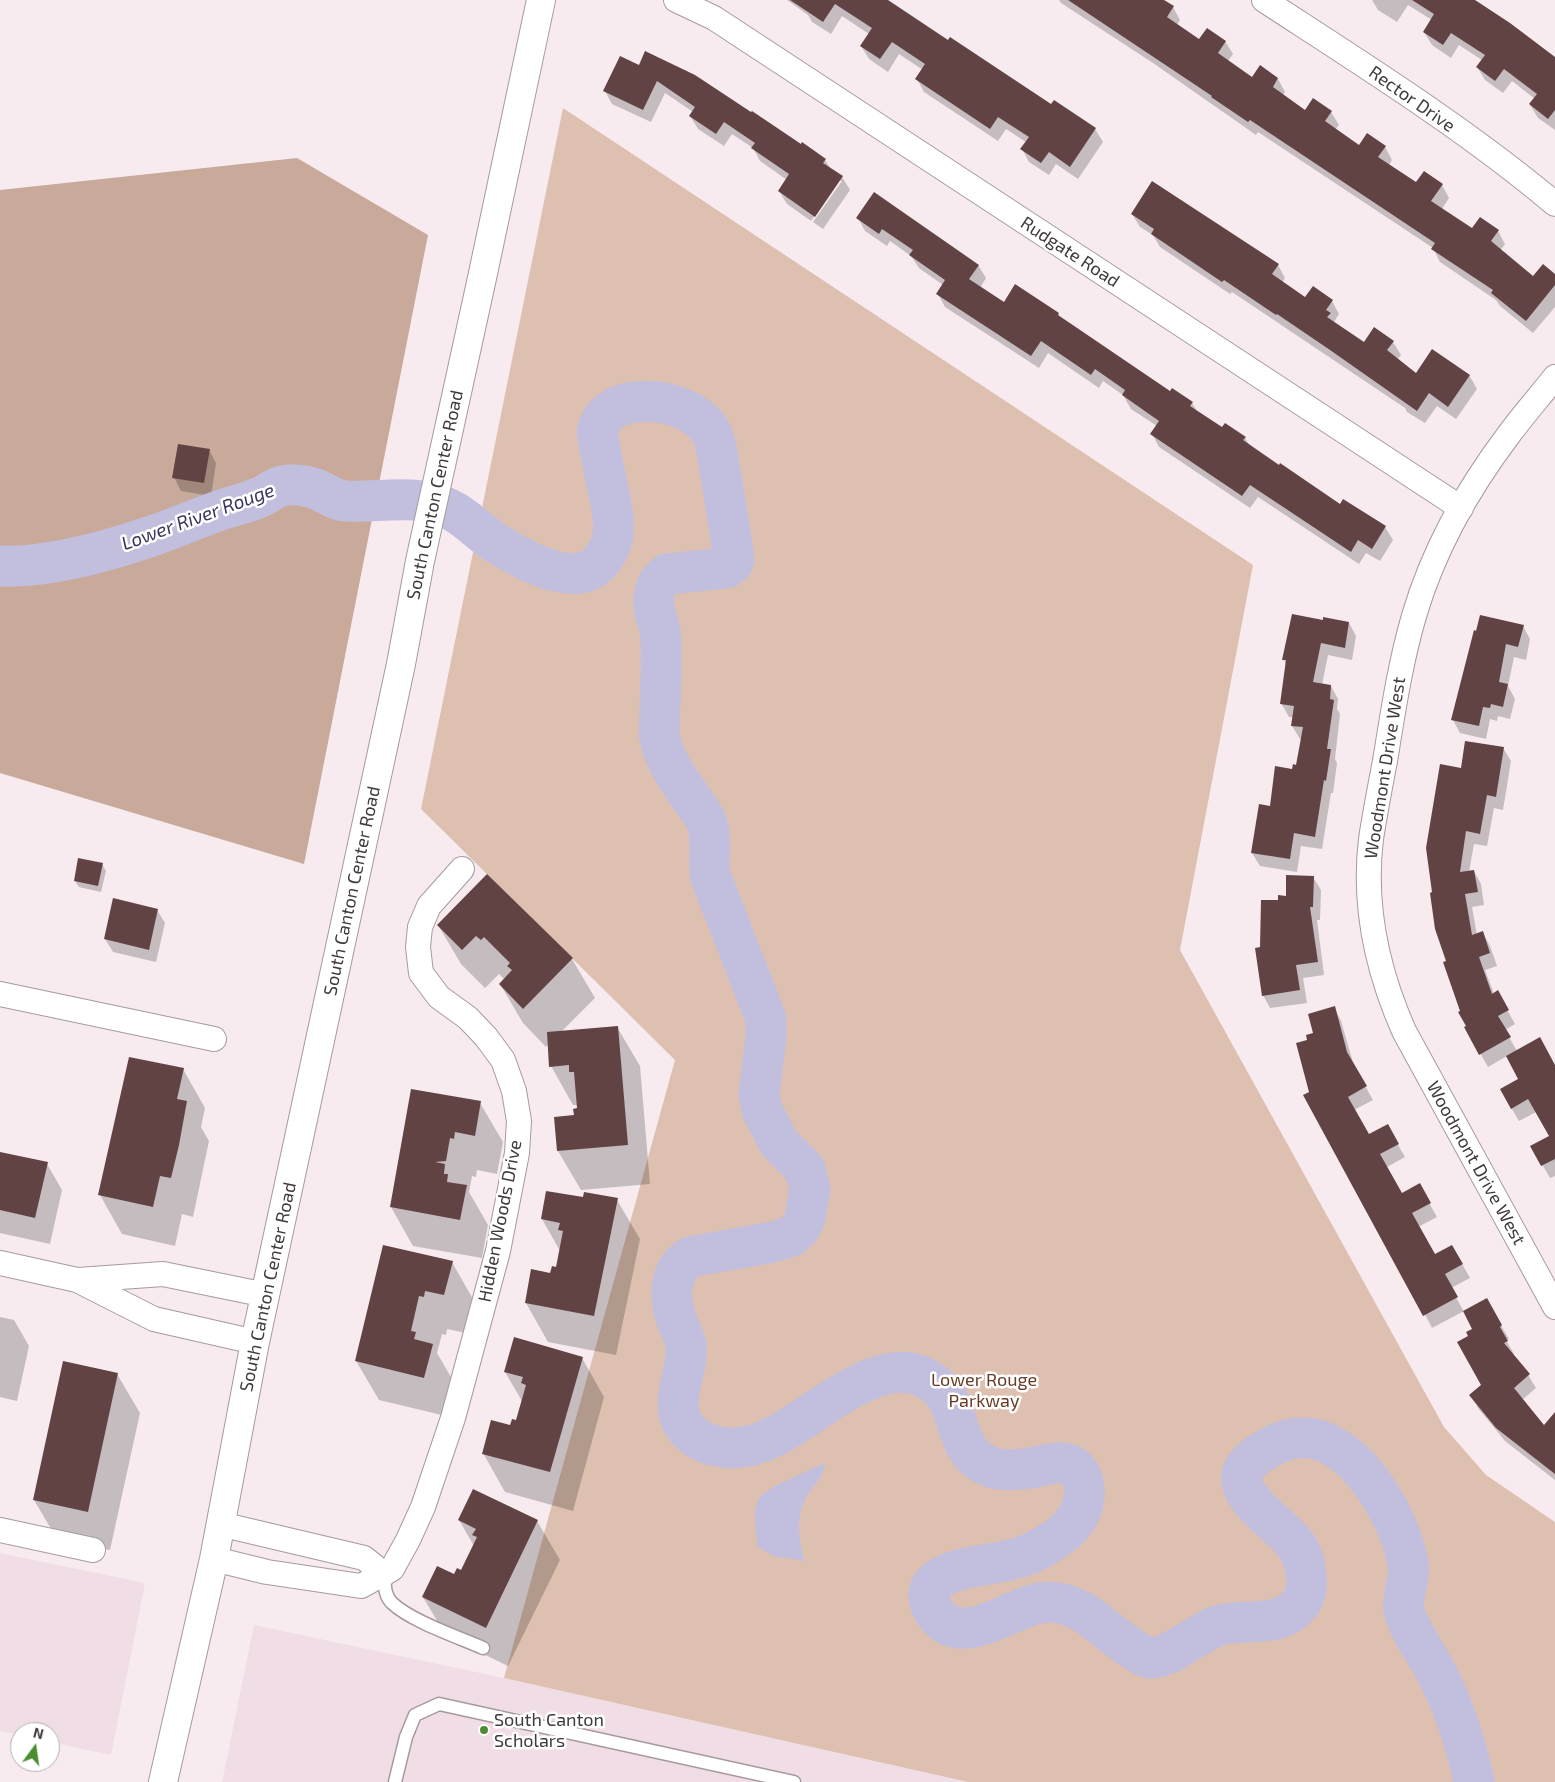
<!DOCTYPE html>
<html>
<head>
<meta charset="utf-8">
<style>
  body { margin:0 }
  #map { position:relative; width:1555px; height:1782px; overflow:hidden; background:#f7ebf0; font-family:"Exo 2",sans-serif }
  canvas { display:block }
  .north { position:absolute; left:10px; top:1722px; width:50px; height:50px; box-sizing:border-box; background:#fff; border:1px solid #b2b0b1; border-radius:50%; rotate:14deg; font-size:14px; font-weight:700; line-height:20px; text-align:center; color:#3f3a3c }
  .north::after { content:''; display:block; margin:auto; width:18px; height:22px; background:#4c8d2f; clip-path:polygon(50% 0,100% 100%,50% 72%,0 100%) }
</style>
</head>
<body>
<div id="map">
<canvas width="1555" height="1782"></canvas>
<div class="north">N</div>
</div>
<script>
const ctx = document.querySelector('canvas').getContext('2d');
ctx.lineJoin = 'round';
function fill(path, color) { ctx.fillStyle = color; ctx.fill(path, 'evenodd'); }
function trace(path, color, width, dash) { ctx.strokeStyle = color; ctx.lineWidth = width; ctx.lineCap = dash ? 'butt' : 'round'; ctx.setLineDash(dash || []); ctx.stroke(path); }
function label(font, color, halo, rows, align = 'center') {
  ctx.font = font + ' "Exo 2",sans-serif'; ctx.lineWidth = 5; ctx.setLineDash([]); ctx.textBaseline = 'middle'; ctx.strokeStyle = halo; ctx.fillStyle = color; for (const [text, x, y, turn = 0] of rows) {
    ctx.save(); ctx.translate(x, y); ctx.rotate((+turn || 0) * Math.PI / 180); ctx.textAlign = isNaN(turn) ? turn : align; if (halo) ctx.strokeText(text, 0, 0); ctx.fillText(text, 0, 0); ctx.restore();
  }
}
fill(new Path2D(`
  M 0,1553 L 145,1583 L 111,1755 L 50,1742 L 50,1732 L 20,1732 L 20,1735 L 0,1731 Z
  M 254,1625 L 504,1678 L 968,1782 L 222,1782 Z`), '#f1dde6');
fill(new Path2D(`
  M 563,108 L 1253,565 L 1180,950 L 1444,1427 L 1486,1475 L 1555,1522 L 1555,1782 L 968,1782 L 504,1678 L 675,1060 L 421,809 Z`), '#dec0b0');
fill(new Path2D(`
  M 297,158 L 428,235 L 304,864 L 0,773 L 0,190 Z`), '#c8a99a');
fill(new Path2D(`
  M 825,1463 C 825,1477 811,1487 805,1500 C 795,1521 800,1539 804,1561 L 773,1556 L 758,1547 C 756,1533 751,1511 760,1497 C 766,1488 812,1469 825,1463 Z`), '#c2bfde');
fill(new Path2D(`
  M 787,0 L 885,0 L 1051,106 L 1095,129 L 1103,142 L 1078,179 L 1056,164 L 1049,175 L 1029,162 L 1022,149 L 1026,142 L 1006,129 L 998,141 L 924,92 L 917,79 L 923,70 L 899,54 L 888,72 L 869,59 L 861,46 L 869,34 L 842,16 L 831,34 L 812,22 L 808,15 Z
  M 1059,0 L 1162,0 L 1173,7 L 1180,20 L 1177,25 L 1200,41 L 1225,41 L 1233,54 L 1228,61 L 1252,79 L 1278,79 L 1285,92 L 1283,95 L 1306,111 L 1331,112 L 1339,125 L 1335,130 L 1360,146 L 1385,147 L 1392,160 L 1389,165 L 1417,184 L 1442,185 L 1449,198 L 1442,209 L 1472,230 L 1498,231 L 1505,244 L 1500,251 L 1533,278 L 1555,276 L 1555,307 L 1533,333 L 1500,306 L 1496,300 L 1440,262 L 1433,248 L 1258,132 L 1256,135 L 1153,63 L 1061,3 Z
  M 1372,0 L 1473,0 L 1555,57 L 1555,130 L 1538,118 L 1530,105 L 1535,99 L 1512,81 L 1503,93 L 1485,80 L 1477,67 L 1482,60 L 1459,45 L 1451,58 L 1432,45 L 1424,32 L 1432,20 L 1408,5 L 1397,22 L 1378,10 Z
  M 620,58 L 751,114 L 825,160 L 831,169 L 842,177 L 850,190 L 823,229 L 813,222 L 842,181 L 838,181 L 811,221 L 787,204 L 779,191 L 787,180 L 760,161 L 753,148 L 732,134 L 724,146 L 698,129 L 690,116 L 693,112 L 665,93 L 651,122 L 612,104 L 605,91 Z
  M 1132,214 L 1278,265 L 1285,278 L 1282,283 L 1306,299 L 1332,301 L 1339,314 L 1334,322 L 1335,324 L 1364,344 L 1393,342 L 1401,355 L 1397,360 L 1416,374 L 1469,375 L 1477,389 L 1456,419 L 1437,406 L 1425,423 L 1407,412 L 1405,408 L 1232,292 L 1230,294 L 1160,247 L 1153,235 L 1140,227 Z
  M 858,218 L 978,265 L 986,278 L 980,288 L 1004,304 L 1058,314 L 1061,319 L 1171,393 L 1192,403 L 1197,411 L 1223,429 L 1245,438 L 1250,446 L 1340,505 L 1343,501 L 1385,527 L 1393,540 L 1380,561 L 1366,553 L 1359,564 L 1258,497 L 1250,508 L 1159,447 L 1152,434 L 1157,426 L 1131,409 L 1123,395 L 1103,381 L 1099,388 L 1048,353 L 1039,368 L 945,307 L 938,294 L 943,285 L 919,268 L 911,256 L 890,241 L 887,246 L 865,231 Z
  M 209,450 L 216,463 L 211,496 L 181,491 L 174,477 Z
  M 1324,622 L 1349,623 L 1356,636 L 1352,660 L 1328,655 L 1322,685 L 1331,686 L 1338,699 L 1337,709 L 1340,714 L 1335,759 L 1337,763 L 1333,793 L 1331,793 L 1322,849 L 1301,846 L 1297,872 L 1260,866 L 1252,853 L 1271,807 L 1297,766 L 1302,739 L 1300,739 L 1292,726 L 1294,717 L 1289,717 L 1281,703 L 1286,664 L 1284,660 Z
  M 1523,626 L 1530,639 L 1526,660 L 1514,657 L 1508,686 L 1515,699 L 1510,719 L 1498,716 L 1497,721 L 1490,719 L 1486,739 L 1460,733 L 1453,720 L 1475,631 Z
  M 1503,748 L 1511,761 L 1503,810 L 1494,808 L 1487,846 L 1474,844 L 1469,872 L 1474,871 L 1481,884 L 1484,905 L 1472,907 L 1477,935 L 1483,933 L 1490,946 L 1497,966 L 1485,970 L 1494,994 L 1497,992 L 1515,1024 L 1505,1030 L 1517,1051 L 1555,1067 L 1555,1176 L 1550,1178 L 1532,1147 L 1550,1137 L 1536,1112 L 1519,1121 L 1501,1090 L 1520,1079 L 1507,1056 L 1488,1067 L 1466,1028 L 1468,1026 L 1461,1011 L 1447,961 L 1434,894 L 1462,769 Z
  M 79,860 L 102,864 L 106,871 L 101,892 L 79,887 L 75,881 Z
  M 1313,877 L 1321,890 L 1320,920 L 1317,920 L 1324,975 L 1303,978 L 1307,1003 L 1270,1008 L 1263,995 L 1261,948 L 1280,902 Z
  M 157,910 L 165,923 L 156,962 L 113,952 L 105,939 Z
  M 438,925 L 572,959 L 595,998 L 561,1032 L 617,1027 L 640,1066 L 650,1184 L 581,1190 L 558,1151 L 556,1118 L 575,1116 L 579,1109 L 578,1105 L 573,1105 L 551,1066 L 549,1044 L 546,1047 L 523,1023 L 500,984 L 505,980 L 499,974 L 485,988 L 461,964 Z
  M 1334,1008 L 1341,1021 L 1354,1066 L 1373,1100 L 1354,1110 L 1369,1136 L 1387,1126 L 1405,1157 L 1387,1167 L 1402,1195 L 1419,1185 L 1437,1217 L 1418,1227 L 1435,1255 L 1452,1246 L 1470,1278 L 1451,1288 L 1464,1312 L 1486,1300 L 1509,1339 L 1506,1340 L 1514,1354 L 1512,1355 L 1528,1375 L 1536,1388 L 1522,1400 L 1544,1427 L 1555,1414 L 1555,1480 L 1505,1441 L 1478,1408 L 1471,1395 L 1483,1385 L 1470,1337 L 1474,1329 L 1464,1311 L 1432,1328 L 1311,1093 L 1309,1040 Z
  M 183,1069 L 205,1108 L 201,1127 L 209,1141 L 193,1217 L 182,1214 L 175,1246 L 122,1234 L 100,1195 Z
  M 480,1103 L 503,1142 L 497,1174 L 477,1170 L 476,1177 L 472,1176 L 469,1192 L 488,1225 L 482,1258 L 413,1246 L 391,1207 Z
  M 0,1153 L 47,1164 L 62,1190 L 50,1244 L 0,1233 Z
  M 617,1200 L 640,1239 L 616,1355 L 548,1342 L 526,1303 L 557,1268 L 560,1251 L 542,1219 Z
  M 452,1262 L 474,1301 L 466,1333 L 447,1329 L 446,1335 L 442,1334 L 437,1353 L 455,1384 L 446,1416 L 379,1400 L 356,1361 Z
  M 0,1317 L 14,1320 L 29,1346 L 17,1401 L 0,1397 Z
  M 582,1358 L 604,1397 L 573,1511 L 505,1492 L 483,1453 L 517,1422 L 522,1401 L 505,1372 Z
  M 117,1374 L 140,1413 L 110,1550 L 57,1539 L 34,1500 Z
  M 459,1520 L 537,1521 L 560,1560 L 508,1666 L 446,1636 L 423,1597 L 462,1572 L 474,1546 Z`), '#0003');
trace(new Path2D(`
  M 0,566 C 46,568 108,551 152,536 C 175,528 198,518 221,510 C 233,506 246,503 258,498 C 267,495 273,488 282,486 C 291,484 301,485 309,487 C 322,489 332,500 345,501 C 379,503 418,493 449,509 C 465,516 478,531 493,541 C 516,556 563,583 590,570 C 602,564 611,548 613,535 C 615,520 611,504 608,489 C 604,470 600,451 597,432 C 602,412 617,404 636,402 C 661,399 694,408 708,428 C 716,438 717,453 719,465 C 725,496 729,528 734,559 L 732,564 L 726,568 L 667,574 C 658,580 655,588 654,597 C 652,612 661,625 661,640 C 662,671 660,702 659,734 C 663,761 681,782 696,805 C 699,810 704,815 706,821 C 713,838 708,857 710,875 L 766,1019 L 766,1037 L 759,1094 L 762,1110 L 779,1143 L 805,1169 L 810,1189 L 805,1218 L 800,1228 L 792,1236 L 773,1242 L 690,1257 C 669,1271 669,1296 676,1318 C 679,1327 684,1336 686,1345 C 689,1371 670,1397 682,1422 C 688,1434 699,1441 712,1445 C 759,1459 798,1420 835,1398 C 864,1380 902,1359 933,1383 C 939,1387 943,1391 947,1397 C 959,1419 959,1451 984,1464 C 997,1472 1016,1470 1031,1468 C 1047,1465 1065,1457 1077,1470 C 1084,1478 1085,1488 1084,1497 C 1082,1530 1036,1555 1006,1561 C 987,1565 933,1568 929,1593 C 928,1602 934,1613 940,1619 C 965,1645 1012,1608 1040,1603 C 1057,1600 1071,1605 1086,1614 C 1098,1622 1140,1658 1150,1658 C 1170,1659 1199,1631 1220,1625 C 1243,1619 1276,1627 1295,1609 C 1305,1601 1308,1587 1306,1574 C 1305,1561 1300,1549 1291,1539 C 1277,1523 1233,1495 1243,1471 C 1249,1457 1276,1442 1291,1439 C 1350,1427 1399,1514 1408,1563 C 1411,1579 1401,1595 1404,1611 C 1410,1632 1426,1652 1436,1672 C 1454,1706 1466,1744 1474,1782`), '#c2bfde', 41);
fill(new Path2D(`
  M 790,0 L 888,0 L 948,40 L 950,37 L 1051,104 L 1054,100 L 1096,128 L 1070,167 L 1049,152 L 1041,163 L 1020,149 L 1029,137 L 998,117 L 990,129 L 915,79 L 925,64 L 892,42 L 880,59 L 860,46 L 872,28 L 835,4 L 823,22 Z
  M 1068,0 L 1164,0 L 1174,6 L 1167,17 L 1199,39 L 1207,28 L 1226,41 L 1218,53 L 1252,77 L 1260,65 L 1278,78 L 1273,87 L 1305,110 L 1313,98 L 1332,111 L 1325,121 L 1359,145 L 1367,133 L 1386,146 L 1378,157 L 1416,182 L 1424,171 L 1443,184 L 1431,201 L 1472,228 L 1480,217 L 1499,230 L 1491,241 L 1533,276 L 1543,264 L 1555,274 L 1555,285 L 1526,321 L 1491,293 L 1493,290 L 1431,249 L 1435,243 L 1250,120 L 1248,122 L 1211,97 L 1212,96 Z
  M 1412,0 L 1475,0 L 1510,23 L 1555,57 L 1555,110 L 1548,119 L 1529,104 L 1537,94 L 1504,69 L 1495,81 L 1476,67 L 1485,55 L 1451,33 L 1443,45 L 1423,32 L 1434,14 Z
  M 645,51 L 695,75 L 751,112 L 752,111 L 801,144 L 802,142 L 826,159 L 823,163 L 843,176 L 815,217 L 778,191 L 789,174 L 751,148 L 755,143 L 724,122 L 716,134 L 689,116 L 695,107 L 657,81 L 643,110 L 603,91 L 620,56 L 639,65 Z
  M 1152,181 L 1279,264 L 1272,274 L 1305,297 L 1313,286 L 1333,300 L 1326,310 L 1331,313 L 1327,317 L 1364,342 L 1374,327 L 1394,341 L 1387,350 L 1416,373 L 1432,349 L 1470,375 L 1448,407 L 1429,393 L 1417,411 L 1330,350 L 1277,314 L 1276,315 L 1224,280 L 1222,282 L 1151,234 L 1154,229 L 1131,214 Z
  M 874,192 L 979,265 L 969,279 L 1004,302 L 1015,284 L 1059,313 L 1058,315 L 1170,391 L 1172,388 L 1193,402 L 1190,406 L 1222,427 L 1225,423 L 1246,437 L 1243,440 L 1279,465 L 1280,463 L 1340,504 L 1343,499 L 1386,526 L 1372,549 L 1358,540 L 1351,552 L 1250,485 L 1242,496 L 1150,434 L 1159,421 L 1122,395 L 1125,390 L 1095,369 L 1091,375 L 1041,341 L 1031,356 L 936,294 L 945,280 L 909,255 L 913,250 L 882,229 L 879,234 L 856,218 Z
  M 178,444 L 210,449 L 204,483 L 172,478 Z
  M 1292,614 L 1323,620 L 1323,617 L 1349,622 L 1345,648 L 1321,643 L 1313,682 L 1331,685 L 1330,699 L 1334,700 L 1327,749 L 1331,749 L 1326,781 L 1324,780 L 1315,837 L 1294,833 L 1290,859 L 1251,853 L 1259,804 L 1270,806 L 1275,766 L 1292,769 L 1293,764 L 1296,765 L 1303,727 L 1291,726 L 1294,706 L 1280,704 L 1286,660 L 1282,660 Z
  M 1480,615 L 1524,625 L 1518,647 L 1506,644 L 1499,682 L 1508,684 L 1503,707 L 1491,704 L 1490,708 L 1483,707 L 1479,726 L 1451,720 L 1474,630 L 1476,631 Z
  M 1465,741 L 1504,747 L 1496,797 L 1487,795 L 1480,834 L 1466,831 L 1460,872 L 1474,870 L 1478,892 L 1465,894 L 1472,935 L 1483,931 L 1490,953 L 1479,957 L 1492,994 L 1498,990 L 1509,1010 L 1498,1016 L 1511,1037 L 1479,1055 L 1464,1027 L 1466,1026 L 1458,1012 L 1460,1011 L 1443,962 L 1446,961 L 1435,929 L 1430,893 L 1432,892 L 1426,848 L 1440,764 L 1461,768 Z
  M 78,858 L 103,863 L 98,886 L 74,881 Z
  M 487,874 L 573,958 L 523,1009 L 499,984 L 512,970 L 507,966 L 510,963 L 484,937 L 481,940 L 476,936 L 462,950 L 437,925 Z
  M 1286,875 L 1314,876 L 1313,907 L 1310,907 L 1318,962 L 1296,965 L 1300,990 L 1262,996 L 1255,948 L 1260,947 L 1261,900 L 1278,900 L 1278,895 L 1286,896 Z
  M 113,898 L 158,909 L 149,950 L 104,939 Z
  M 1335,1006 L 1347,1052 L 1367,1086 L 1348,1097 L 1369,1134 L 1388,1124 L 1399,1144 L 1380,1154 L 1402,1193 L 1420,1183 L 1431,1203 L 1412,1213 L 1435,1254 L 1452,1245 L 1463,1264 L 1445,1274 L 1458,1297 L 1423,1316 L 1303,1095 L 1309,1092 L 1296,1043 L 1307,1040 L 1306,1035 L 1313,1033 L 1308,1014 Z
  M 618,1026 L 628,1145 L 557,1151 L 554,1117 L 574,1115 L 573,1109 L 577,1108 L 574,1072 L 569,1072 L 569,1065 L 549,1067 L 547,1032 Z
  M 1540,1037 L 1555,1065 L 1555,1159 L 1541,1166 L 1530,1146 L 1549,1136 L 1528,1099 L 1511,1109 L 1500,1089 L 1518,1079 L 1506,1056 Z
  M 129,1057 L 184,1068 L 177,1099 L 187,1101 L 179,1145 L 171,1178 L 160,1176 L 153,1207 L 98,1195 Z
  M 411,1089 L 481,1101 L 475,1136 L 455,1132 L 454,1139 L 450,1138 L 446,1161 L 435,1162 L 445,1164 L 444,1174 L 448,1174 L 447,1182 L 467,1185 L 460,1220 L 390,1207 Z
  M 0,1152 L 48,1162 L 35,1218 L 0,1210 Z
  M 546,1191 L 583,1197 L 584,1192 L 618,1198 L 594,1316 L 525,1303 L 531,1269 L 550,1273 L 552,1266 L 556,1267 L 563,1231 L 558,1230 L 560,1223 L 541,1219 Z
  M 383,1245 L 453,1261 L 444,1295 L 425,1291 L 424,1297 L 419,1296 L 411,1331 L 416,1332 L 414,1339 L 433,1344 L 424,1378 L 355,1361 Z
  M 1487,1298 L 1502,1325 L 1500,1327 L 1508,1341 L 1504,1343 L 1530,1374 L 1514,1388 L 1544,1425 L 1555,1412 L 1555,1474 L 1496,1428 L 1469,1395 L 1481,1385 L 1457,1342 L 1468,1336 L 1466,1332 L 1472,1329 L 1463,1311 Z
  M 514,1337 L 583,1357 L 550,1472 L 482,1454 L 491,1420 L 510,1425 L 512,1419 L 516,1420 L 526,1385 L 521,1383 L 523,1377 L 504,1372 Z
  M 63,1361 L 118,1373 L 88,1512 L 33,1500 Z
  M 473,1489 L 538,1520 L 486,1628 L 422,1597 L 437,1566 L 454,1574 L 457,1568 L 461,1570 L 477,1537 L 472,1535 L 476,1529 L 458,1520 Z`), '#614343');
const service = new Path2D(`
  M 384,1574 C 385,1585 384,1595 392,1603 C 411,1621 458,1637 483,1648
  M 395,1782 L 406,1737 L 415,1715 L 439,1704 L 794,1782`);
const minor = new Path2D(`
  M 676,0 L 714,18 L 1461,508
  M 1264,0 C 1362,64 1466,129 1555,204
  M 1555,377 C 1540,396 1524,414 1510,433 C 1469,487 1433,551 1414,616 C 1400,664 1393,712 1385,761 C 1380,787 1375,813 1371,839 C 1363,905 1377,970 1404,1031 L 1555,1307
  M 0,994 L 214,1039
  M 0,1263 L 77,1280 L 154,1319 L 255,1342
  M 78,1280 L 163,1274 L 266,1295
  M 220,1524 L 364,1558 L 384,1574
  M 0,1530 L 93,1550
  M 214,1559 L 267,1572 L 361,1586 L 392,1569 L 408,1540 L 423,1507 L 453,1418 L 498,1251 L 517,1153 L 519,1121 L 514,1091 L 503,1060 L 486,1037 L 468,1018 L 439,997 L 421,973 L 418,947 L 420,927 L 429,906 L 462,869`);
const secondary = new Path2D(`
  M 163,1782 L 214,1559 L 255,1342 L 401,664 L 420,561 L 482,278 L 541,0`);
trace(service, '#a69a9f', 15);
trace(minor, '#a69a9f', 26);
trace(secondary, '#a69a9f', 30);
trace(service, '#fff', 12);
trace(minor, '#fff', 24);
trace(secondary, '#fff', 28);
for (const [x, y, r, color] of [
  [484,1730,5,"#4c8d2f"]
]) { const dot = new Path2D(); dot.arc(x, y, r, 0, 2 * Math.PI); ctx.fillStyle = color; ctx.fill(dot); trace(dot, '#fff', 2); }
label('18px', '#3f3a3c', '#fff', [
  ["Rector Drive",1412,99,35],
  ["Rudgate Road",1070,252,33],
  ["South Canton Center Road",435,495,-78],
  ["Woodmont Drive West",1385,768,-81],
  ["South Canton Center Road",352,891,-78],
  ["Woodmont Drive West",1476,1163,61],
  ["Hidden Woods Drive",500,1221,-79],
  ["South Canton Center Road",268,1287,-78]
]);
label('18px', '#673b23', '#fff', [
  ["Lower Rouge",984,1380],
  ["Parkway",984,1401]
]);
label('18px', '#3f3a3c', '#fff', [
  ["South Canton",494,1720],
  ["Scholars",494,1741]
], 'left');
label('italic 19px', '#3b345e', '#fff', [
  ["Lower River Rouge",198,517,-20]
]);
</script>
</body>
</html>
